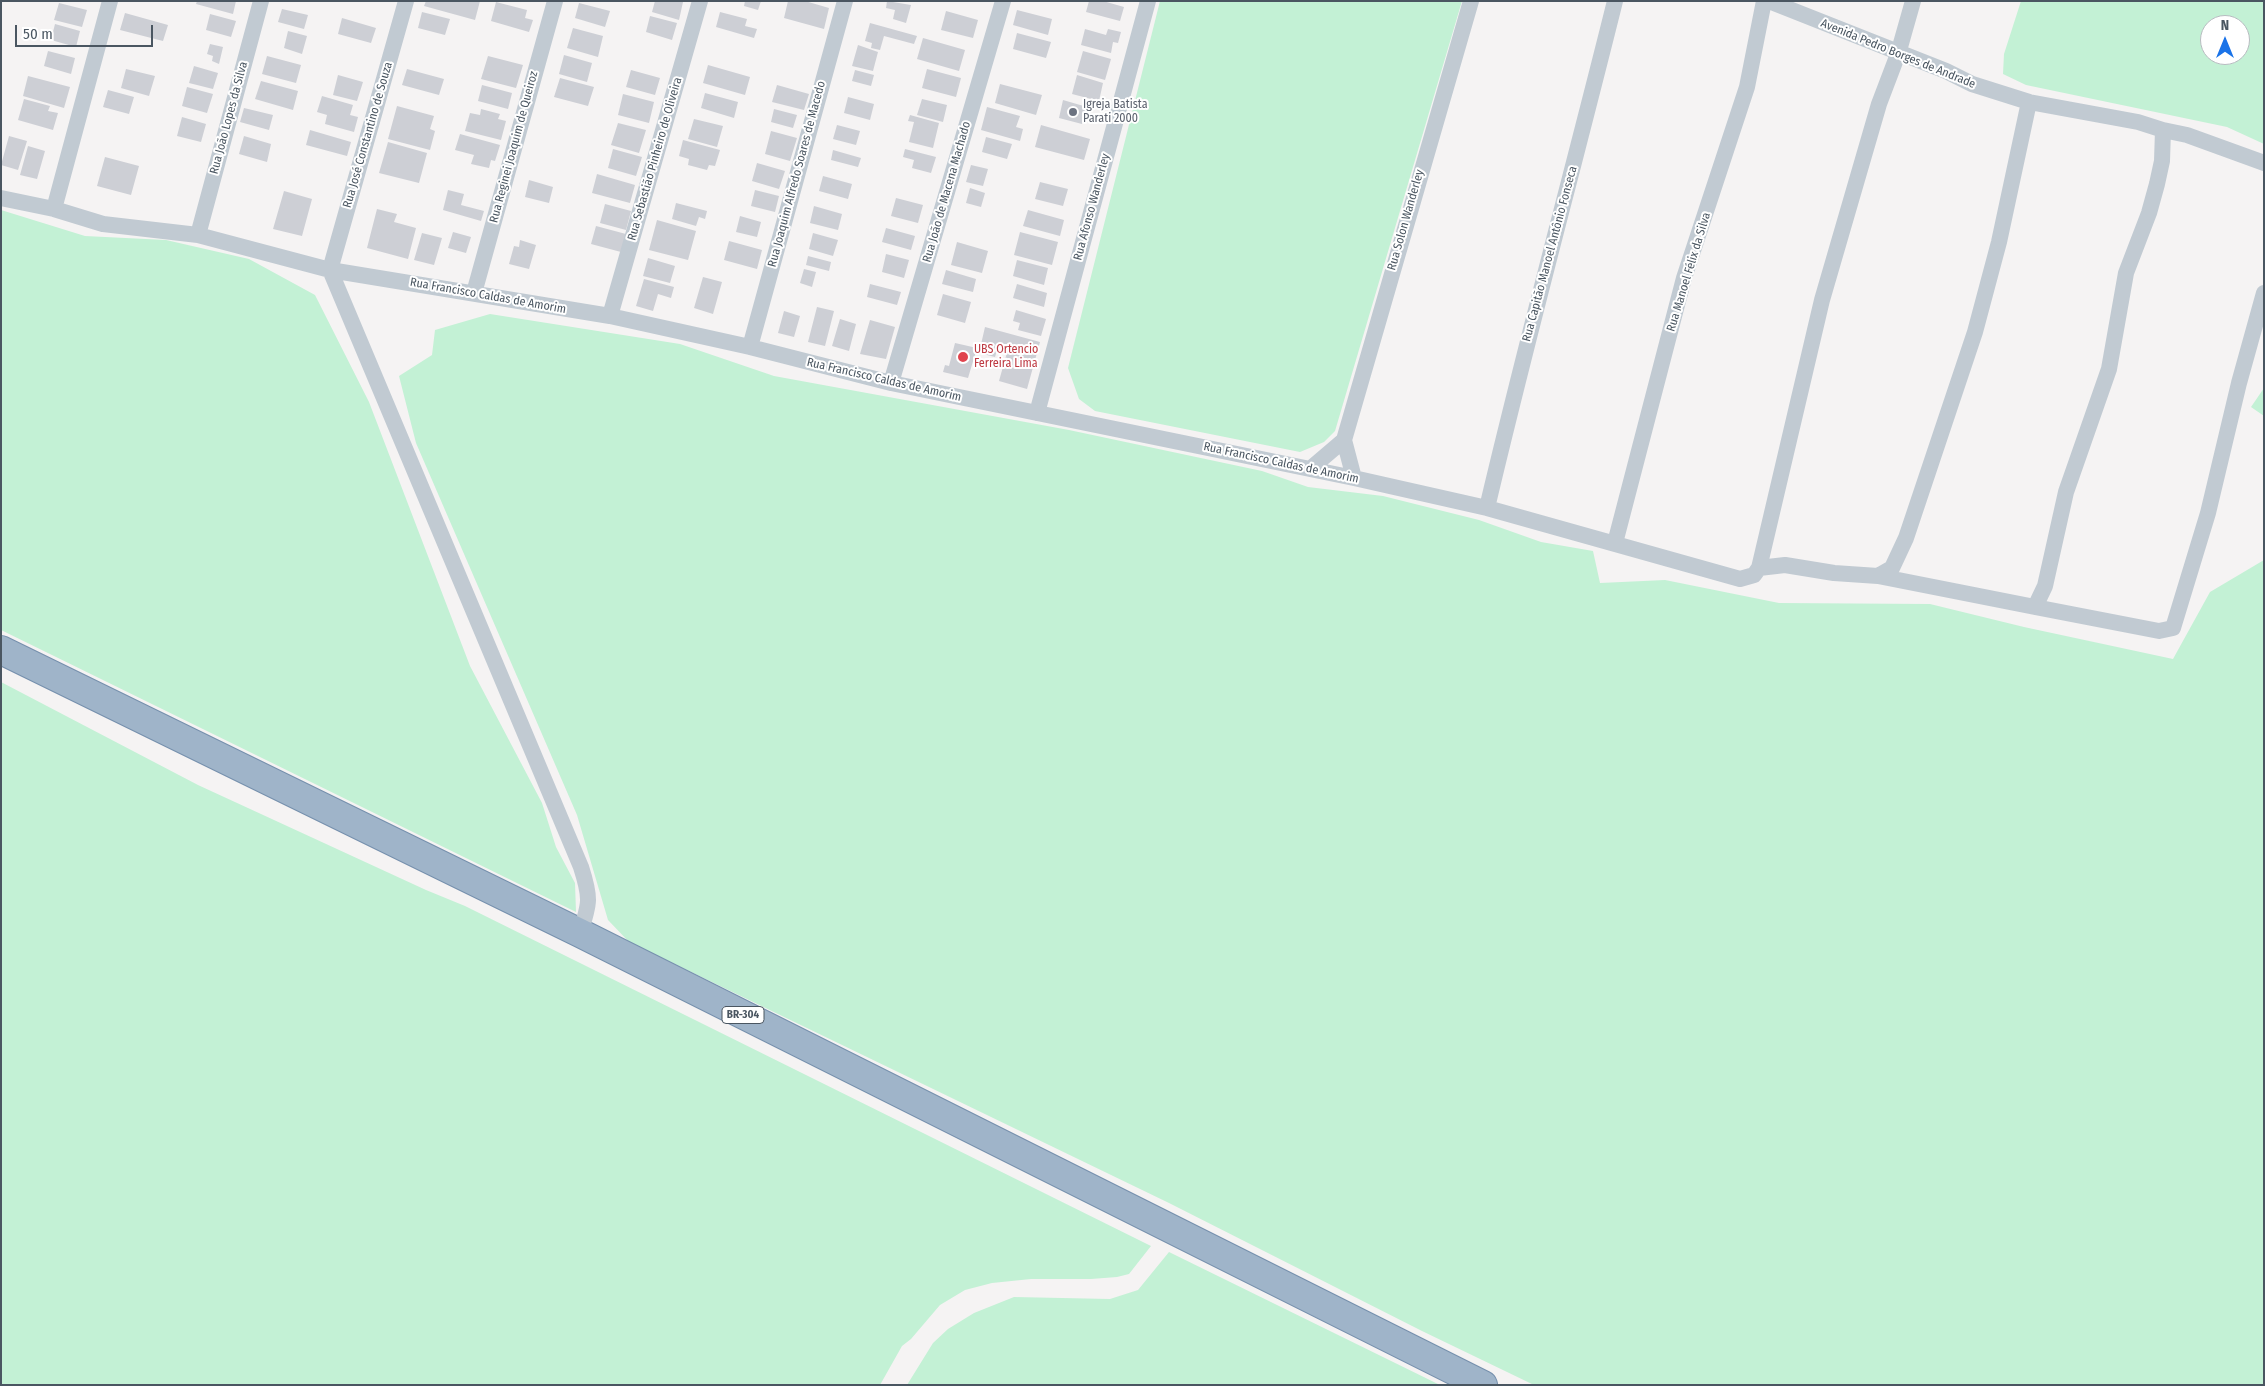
<!DOCTYPE html>
<html>
<head>
<meta charset="utf-8">
<style>
  body { margin:0 }
  #map { position:relative; width:2265px; height:1386px; overflow:hidden; background:#f5f3f3; font-family:"Fira Sans Condensed",sans-serif }
  canvas { display:block }
  .frame { position:absolute; inset:0; border:2px solid #4a5661; pointer-events:none }
  .north { position:absolute; left:2200px; top:15px; width:50px; height:50px; box-sizing:border-box; background:#fff; border:1px solid #b7bbc0; border-radius:50%; rotate:0deg; font-size:14px; font-weight:700; line-height:20px; text-align:center; color:#4a5661 }
  .north::after { content:''; display:block; margin:auto; width:18px; height:22px; background:#1a73e8; clip-path:polygon(50% 0,100% 100%,50% 72%,0 100%) }
  .scale { position:absolute; left:15px; top:25px; width:138px; height:22px; box-sizing:border-box; border:2px solid #4a5661; border-top:0; padding-left:6px; font-size:15px; line-height:18px; white-space:nowrap; color:#4a5661; -webkit-text-stroke:4px #fff; paint-order:stroke }
</style>
</head>
<body>
<div id="map">
<canvas width="2265" height="1386"></canvas>
<div class="frame"></div>
<div class="north">N</div>
<div class="scale">50 m</div>
</div>
<script>
const ctx = document.querySelector('canvas').getContext('2d');
ctx.lineJoin = 'round';
function fill(path, color) { ctx.fillStyle = color; ctx.fill(path, 'evenodd'); }
function trace(path, color, width, dash) { ctx.strokeStyle = color; ctx.lineWidth = width; ctx.lineCap = dash ? 'butt' : 'round'; ctx.setLineDash(dash || []); ctx.stroke(path); }
function label(font, color, halo, rows, align = 'center') {
  ctx.font = font + ' "Fira Sans Condensed",sans-serif'; ctx.lineWidth = 4; ctx.setLineDash([]); ctx.textBaseline = 'middle'; ctx.strokeStyle = halo; ctx.fillStyle = color; for (const [text, x, y, turn = 0] of rows) {
    ctx.save(); ctx.translate(x, y); ctx.rotate((+turn || 0) * Math.PI / 180); ctx.textAlign = isNaN(turn) ? turn : align; if (halo) ctx.strokeText(text, 0, 0); ctx.fillText(text, 0, 0); ctx.restore();
  }
}
fill(new Path2D(`
  M 1160,1 L 1462,1 L 1335,431 L 1324,442 L 1300,452 L 1095,411 L 1079,399 L 1068,368 Z
  M 2021,1 L 2264,1 L 2264,144 L 2227,127 L 2026,85 L 2003,74 L 2004,54 ZM 2210,25 L 2240,25 L 2240,55 L 2210,55 Z
  M 1,210 L 85,236 L 166,240 L 249,259 L 315,295 L 369,402 L 470,666 L 542,803 L 556,847 L 575,883 L 576,912 L 1,630 Z
  M 490,314 L 680,344 L 774,376 L 1069,430 L 1262,471 L 1308,487 L 1383,496 L 1479,520 L 1541,542 L 1593,551 L 1600,583 L 1665,580 L 1779,603 L 1930,604 L 2024,627 L 2173,659 L 2210,592 L 2264,560 L 2264,1385 L 1534,1385 L 1422,1331 L 1169,1203 L 629,942 L 608,920 L 577,815 L 416,443 L 399,376 L 432,355 L 435,330 Z
  M 2264,388 L 2264,416 L 2251,407 Z
  M 1,682 L 198,785 L 426,890 L 465,906 L 1151,1246 L 1129,1274 L 1117,1277 L 1091,1279 L 1031,1279 L 992,1283 L 965,1290 L 940,1305 L 911,1339 L 902,1346 L 880,1385 L 1,1385 Z
  M 1169,1252 L 1440,1385 L 907,1385 L 933,1343 L 948,1329 L 974,1313 L 1014,1297 L 1110,1299 L 1138,1290 Z`), '#c3f1d5');
fill(new Path2D(`
  M 197,1 L 236,1 L 233,14 L 196,4 Z
  M 426,1 L 464,2 L 480,1 L 475,20 L 424,6 Z
  M 655,1 L 683,2 L 679,20 L 652,12 Z
  M 745,1 L 761,1 L 758,10 L 744,6 Z
  M 788,1 L 805,1 L 829,8 L 824,29 L 784,18 Z
  M 887,1 L 911,5 L 906,23 L 893,19 L 895,10 L 886,8 Z
  M 1089,1 L 1103,1 L 1124,7 L 1120,21 L 1086,12 Z
  M 496,2 L 527,10 L 525,18 L 533,20 L 529,32 L 491,21 Z
  M 59,3 L 87,10 L 82,27 L 54,20 Z
  M 579,3 L 610,11 L 605,27 L 575,18 Z
  M 282,9 L 308,15 L 304,29 L 278,22 Z
  M 1017,10 L 1052,19 L 1048,35 L 1013,25 Z
  M 946,11 L 978,20 L 973,38 L 941,30 Z
  M 422,12 L 450,19 L 445,35 L 418,28 Z
  M 720,12 L 747,19 L 745,26 L 757,29 L 754,38 L 716,27 Z
  M 125,13 L 168,25 L 163,41 L 120,30 Z
  M 210,14 L 236,21 L 231,37 L 206,30 Z
  M 650,16 L 677,23 L 672,40 L 646,32 Z
  M 342,18 L 376,28 L 371,43 L 338,34 Z
  M 870,23 L 917,36 L 914,44 L 884,36 L 880,50 L 871,48 L 872,43 L 865,41 Z
  M 55,24 L 80,31 L 76,47 L 51,40 Z
  M 573,28 L 603,36 L 598,57 L 567,48 Z
  M 1085,29 L 1106,35 L 1108,29 L 1121,32 L 1118,43 L 1113,42 L 1111,53 L 1081,45 Z
  M 288,31 L 307,36 L 302,54 L 284,48 Z
  M 1017,33 L 1051,42 L 1046,58 L 1013,49 Z
  M 923,38 L 965,50 L 959,71 L 917,59 Z
  M 210,44 L 223,47 L 219,64 L 212,61 L 213,56 L 207,54 Z
  M 858,45 L 878,52 L 873,71 L 852,66 Z
  M 48,51 L 75,58 L 71,74 L 44,66 Z
  M 1083,51 L 1111,59 L 1105,80 L 1077,72 Z
  M 564,55 L 592,63 L 587,82 L 559,74 Z
  M 267,56 L 301,65 L 296,83 L 262,74 Z
  M 488,56 L 523,65 L 516,88 L 481,79 Z
  M 708,65 L 750,77 L 745,95 L 703,83 Z
  M 194,66 L 218,73 L 213,89 L 189,83 Z
  M 126,69 L 155,76 L 149,96 L 121,88 Z
  M 407,69 L 444,79 L 439,95 L 402,85 Z
  M 927,69 L 961,78 L 956,97 L 922,88 Z
  M 631,70 L 660,78 L 655,95 L 626,87 Z
  M 855,70 L 874,75 L 871,86 L 852,81 Z
  M 338,75 L 363,82 L 357,101 L 333,95 Z
  M 1077,75 L 1103,83 L 1099,101 L 1072,94 Z
  M 28,76 L 70,87 L 64,108 L 23,96 Z
  M 560,78 L 594,87 L 588,106 L 554,97 Z
  M 261,81 L 298,91 L 293,110 L 255,99 Z
  M 1000,84 L 1042,95 L 1036,115 L 995,103 Z
  M 482,85 L 512,93 L 508,109 L 478,101 Z
  M 777,85 L 809,94 L 804,110 L 772,102 Z
  M 187,87 L 213,94 L 207,113 L 182,106 Z
  M 108,90 L 134,97 L 129,114 L 103,107 Z
  M 705,93 L 738,102 L 734,118 L 701,108 Z
  M 623,94 L 654,102 L 649,123 L 618,115 Z
  M 322,96 L 353,105 L 350,115 L 358,117 L 354,132 L 325,124 L 327,115 L 317,112 Z
  M 848,97 L 874,104 L 870,120 L 844,113 Z
  M 24,99 L 50,106 L 48,111 L 58,113 L 53,130 L 18,120 Z
  M 922,99 L 947,105 L 943,122 L 917,115 Z
  M 1063,100 L 1087,107 L 1082,124 L 1059,118 Z
  M 397,106 L 434,116 L 430,129 L 435,131 L 430,150 L 388,139 Z
  M 987,107 L 1020,116 L 1016,127 L 1023,129 L 1020,141 L 981,130 Z
  M 244,108 L 273,115 L 269,130 L 240,122 Z
  M 481,109 L 500,114 L 498,119 L 506,121 L 501,140 L 465,131 L 470,113 L 480,115 Z
  M 774,109 L 797,115 L 793,128 L 771,122 Z
  M 910,115 L 939,123 L 933,148 L 909,142 L 914,122 L 908,121 Z
  M 182,117 L 206,124 L 201,142 L 177,136 Z
  M 694,119 L 723,126 L 717,147 L 688,139 Z
  M 618,123 L 646,130 L 639,153 L 611,145 Z
  M 837,125 L 860,131 L 856,145 L 833,139 Z
  M 1041,125 L 1090,139 L 1084,160 L 1035,147 Z
  M 310,130 L 351,142 L 347,156 L 306,145 Z
  M 771,131 L 797,138 L 790,161 L 765,154 Z
  M 460,134 L 500,145 L 495,161 L 491,160 L 489,168 L 471,164 L 474,155 L 455,150 Z
  M 9,136 L 27,141 L 18,170 L 1,165 Z
  M 244,136 L 271,144 L 267,162 L 239,154 Z
  M 986,137 L 1012,144 L 1007,159 L 982,152 Z
  M 683,140 L 720,150 L 715,166 L 709,165 L 707,170 L 688,165 L 689,159 L 679,156 Z
  M 388,142 L 427,153 L 419,183 L 379,173 Z
  M 28,146 L 45,151 L 37,179 L 20,175 Z
  M 613,149 L 642,157 L 636,176 L 608,168 Z
  M 905,149 L 936,157 L 931,173 L 912,168 L 914,160 L 903,157 Z
  M 833,150 L 861,158 L 858,167 L 831,160 Z
  M 105,157 L 139,166 L 131,195 L 97,186 Z
  M 757,163 L 785,171 L 779,189 L 752,181 Z
  M 971,165 L 988,169 L 983,186 L 966,182 Z
  M 597,174 L 635,185 L 630,203 L 592,193 Z
  M 823,176 L 852,184 L 848,199 L 819,191 Z
  M 529,180 L 553,187 L 549,203 L 525,197 Z
  M 1040,182 L 1068,189 L 1063,206 L 1035,199 Z
  M 970,188 L 985,193 L 981,207 L 966,203 Z
  M 448,190 L 464,194 L 461,205 L 484,211 L 481,221 L 443,210 Z
  M 755,190 L 779,196 L 775,212 L 751,206 Z
  M 284,191 L 312,199 L 302,236 L 273,229 Z
  M 896,198 L 923,205 L 918,223 L 891,216 Z
  M 676,203 L 707,211 L 705,219 L 699,217 L 696,226 L 672,219 Z
  M 605,204 L 631,211 L 626,230 L 600,223 Z
  M 814,206 L 842,214 L 838,230 L 810,223 Z
  M 377,209 L 397,214 L 394,222 L 416,228 L 408,259 L 367,248 Z
  M 1028,210 L 1064,220 L 1060,236 L 1023,226 Z
  M 740,216 L 761,222 L 757,237 L 736,232 Z
  M 657,220 L 696,231 L 688,260 L 649,250 Z
  M 596,226 L 626,234 L 621,252 L 591,244 Z
  M 886,228 L 915,236 L 911,250 L 882,242 Z
  M 453,232 L 471,237 L 466,253 L 448,248 Z
  M 1020,232 L 1058,242 L 1052,265 L 1014,255 Z
  M 422,233 L 442,238 L 434,265 L 414,260 Z
  M 813,233 L 838,240 L 833,256 L 809,249 Z
  M 520,240 L 536,245 L 529,269 L 509,264 L 514,246 L 519,247 Z
  M 729,241 L 762,250 L 757,269 L 724,260 Z
  M 957,242 L 988,251 L 982,273 L 951,265 Z
  M 886,254 L 909,260 L 904,278 L 882,272 Z
  M 808,256 L 831,262 L 829,271 L 806,265 Z
  M 648,258 L 675,266 L 670,283 L 643,276 Z
  M 1017,260 L 1048,268 L 1044,285 L 1013,276 Z
  M 804,269 L 816,272 L 812,287 L 800,283 Z
  M 946,270 L 976,279 L 973,292 L 942,284 Z
  M 703,277 L 722,282 L 713,314 L 694,308 Z
  M 644,279 L 674,287 L 671,298 L 658,294 L 653,311 L 636,306 Z
  M 870,284 L 901,292 L 897,305 L 867,297 Z
  M 1017,284 L 1047,293 L 1044,307 L 1013,298 Z
  M 943,294 L 971,302 L 965,323 L 937,315 Z
  M 817,307 L 834,311 L 825,346 L 808,342 Z
  M 1016,310 L 1046,319 L 1041,336 L 1018,330 L 1020,323 L 1013,321 Z
  M 784,311 L 800,316 L 794,337 L 778,333 Z
  M 840,319 L 856,324 L 849,351 L 832,346 Z
  M 870,320 L 895,327 L 886,359 L 860,354 Z
  M 985,327 L 1040,342 L 1027,389 L 999,381 L 1008,349 L 998,347 L 995,357 L 979,353 Z
  M 955,343 L 977,348 L 968,378 L 943,372 L 945,365 L 949,366 Z`), '#cdcfd5');
const trunk = new Path2D(`
  M 1,650 L 580,933 L 1483,1385`);
trace(trunk, '#7690ad', 30);
trace(new Path2D(`
  M 406,1 L 330,270 L 581,867 C 591,898 590,903 580,933
  M 1769,1 L 1946,71 L 1972,84 L 2029,102
  M 2163,130 L 2187,135 L 2264,163
  M 1,198 L 54,209 L 103,224 L 198,235 L 330,270 L 610,316 L 750,347 L 891,383 L 1354,478 L 1487,508 L 1740,579 L 1754,575 L 1759,568 L 1822,300 L 1879,104 L 1898,54 L 1913,1
  M 54,209 L 110,1
  M 198,235 L 261,1
  M 474,293 L 555,1
  M 610,316 L 700,1
  M 750,347 L 845,1
  M 891,383 L 1003,1
  M 1037,413 L 1148,1
  M 1344,440 L 1354,478
  M 1310,469 L 1344,440 L 1471,1
  M 1487,508 C 1527,338 1573,170 1615,1
  M 1615,543 L 1684,278 L 1747,87 L 1764,1
  M 1759,568 L 1785,565 L 1834,573 L 1878,576 L 1892,568 L 1906,538 L 1975,332 L 1999,242 L 2029,102 L 2138,122 L 2163,130 L 2162,161 L 2157,184 L 2149,213 L 2126,273 L 2109,369 L 2066,492 L 2045,586 L 2035,607 L 1878,576
  M 2035,607 L 2159,631 L 2173,628 L 2208,513 L 2239,383 L 2264,293`), '#c1cad2', 16);
trace(trunk, '#9fb4c9', 28);
for (const [x, y, r, color] of [
  [1073,112,5,"#6b7280"],
  [963,357,6,"#e0444e"]
]) { const dot = new Path2D(); dot.arc(x, y, r, 0, 2 * Math.PI); ctx.fillStyle = color; ctx.fill(dot); trace(dot, '#fff', 2); }
for (const [x, y, w] of [
  [743,1015,42]
]) { const box = new Path2D(); box.roundRect(x - w / 2, y - 8.5, w, 17, 4); ctx.fillStyle = '#fff'; ctx.fill(box); trace(box, '#4a5661', 1); }
label('bold 11px', '#4a5661', null, [
  ["BR-304",743,1015]
]);
label('12px', '#4a5661', '#fff', [
  ["Avenida Pedro Borges de Andrade",1898,54,22],
  ["Rua João Lopes da Silva",229,118,-75],
  ["Rua José Constantino de Souza",368,135,-74],
  ["Rua Reginei Joaquim de Queiroz",514,147,-75],
  ["Rua Sebastião Pinheiro de Oliveira",655,159,-74],
  ["Rua Joaquim Alfredo Soares de Macedo",797,174,-75],
  ["Rua João de Macena Machado",947,192,-74],
  ["Rua Afonso Wanderley",1092,207,-75],
  ["Rua Solon Wanderley",1406,220,-74],
  ["Rua Capitão Manoel Antônio Fonseca",1550,254,-75],
  ["Rua Manoel Félix da Silva",1689,272,-73],
  ["Rua Francisco Caldas de Amorim",488,296,10],
  ["Rua Francisco Caldas de Amorim",884,380,13],
  ["Rua Francisco Caldas de Amorim",1281,463,12]
]);
label('12px', '#5b616d', '#fff', [
  ["Igreja Batista",1083,105],
  ["Parati 2000",1083,119]
], 'left');
label('12px', '#be3a42', '#fff', [
  ["UBS Ortencio",974,350],
  ["Ferreira Lima",974,364]
], 'left');
</script>
</body>
</html>
